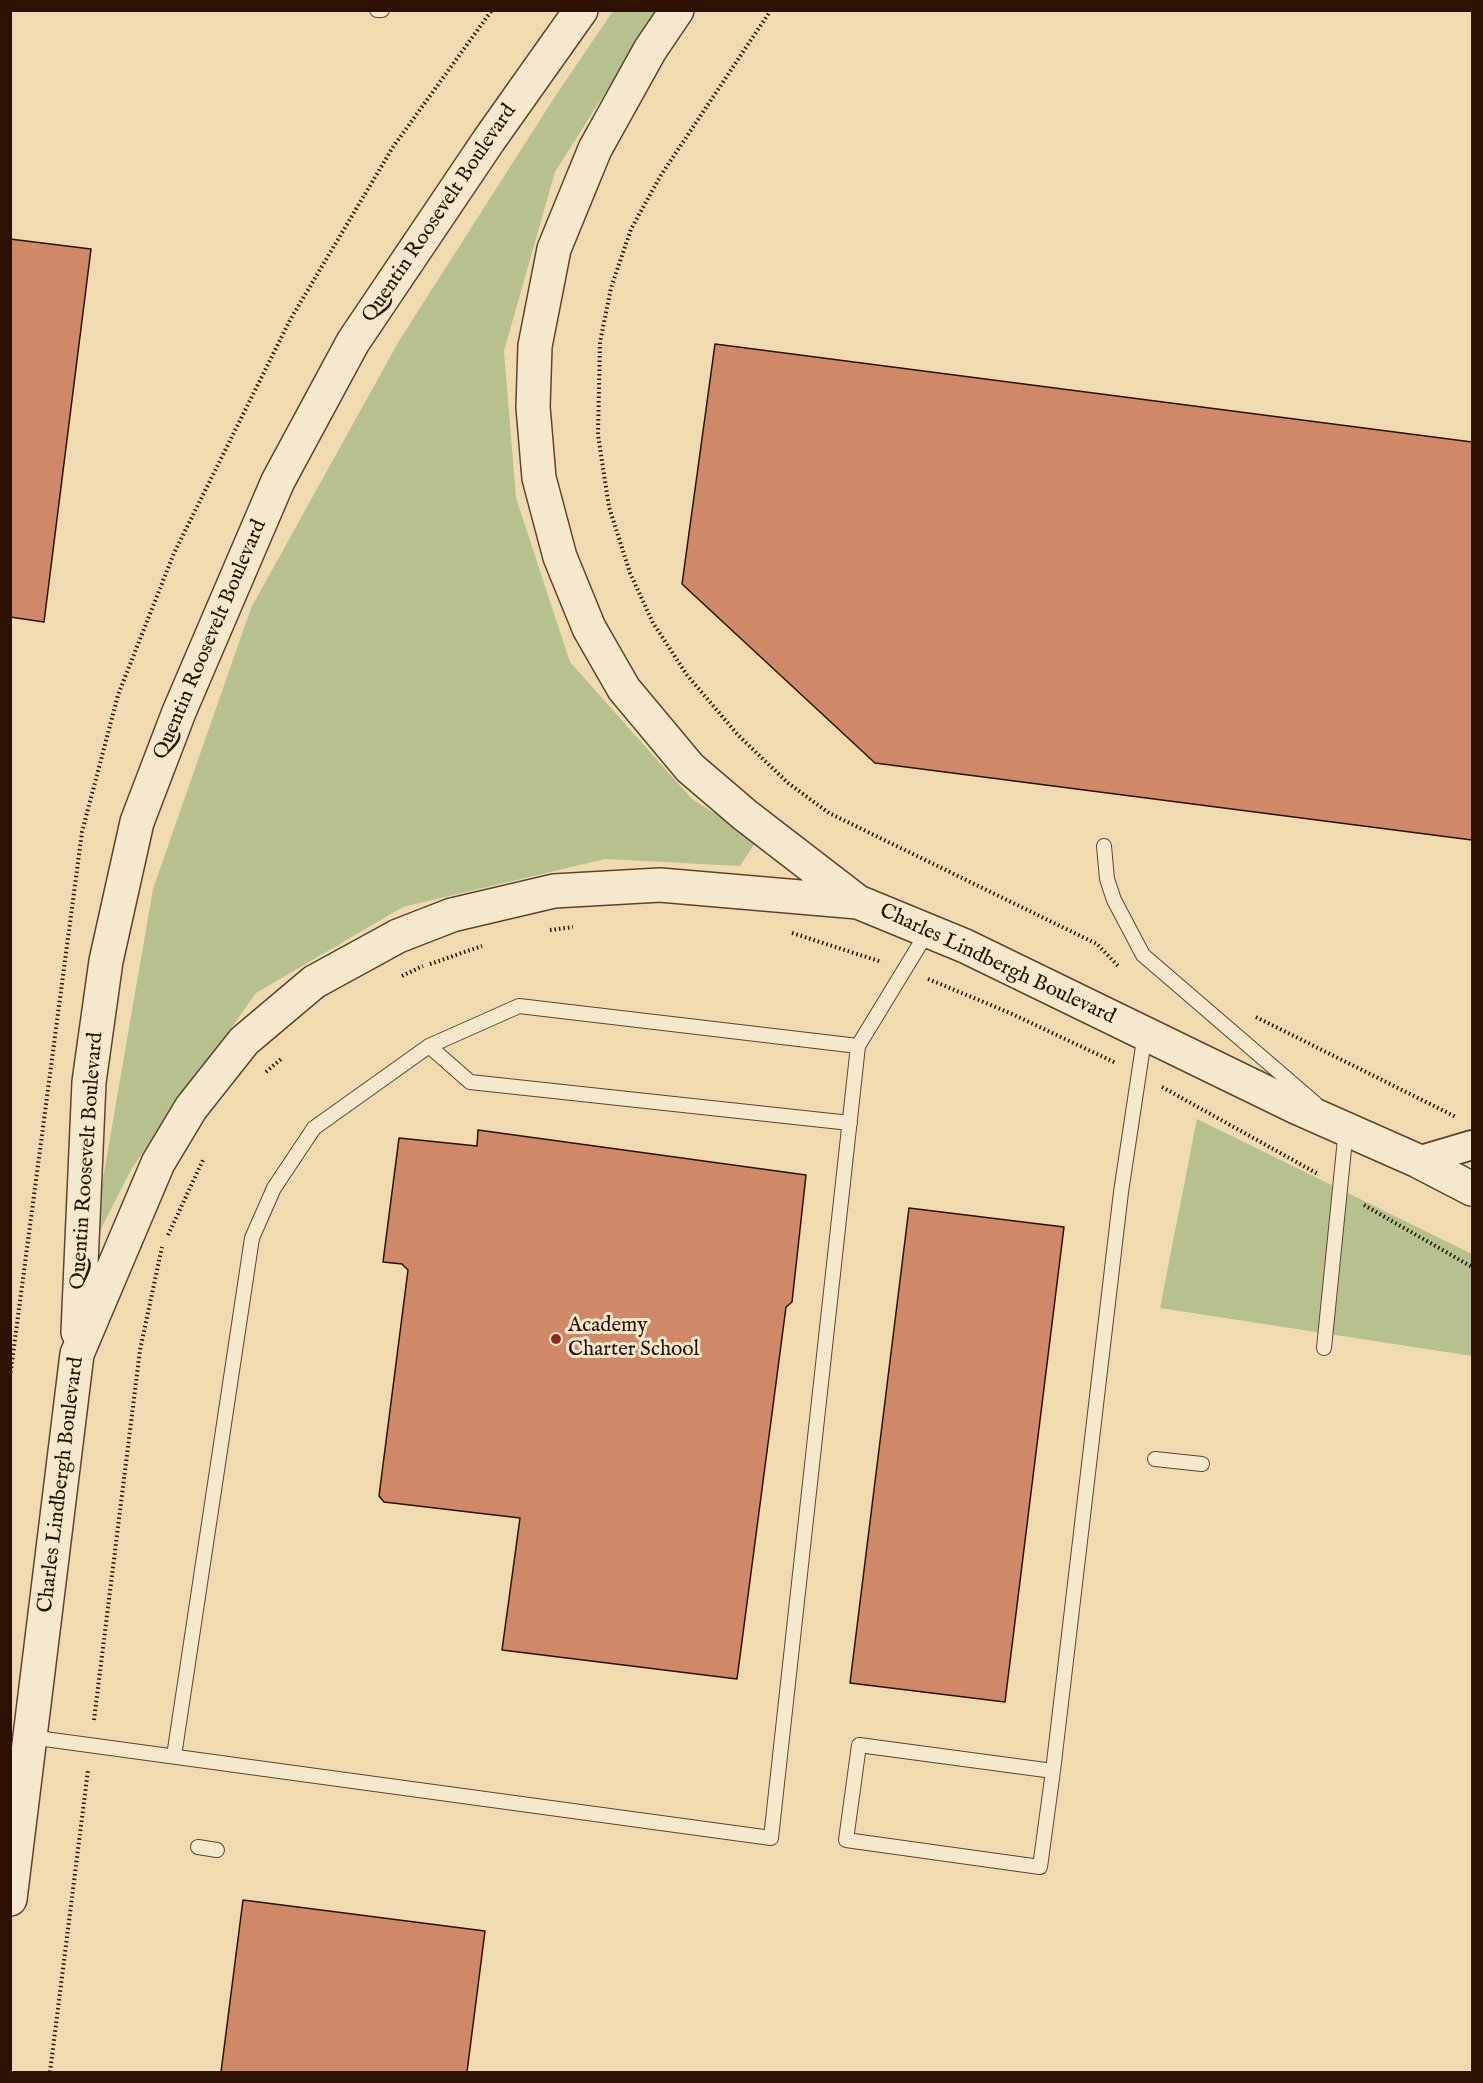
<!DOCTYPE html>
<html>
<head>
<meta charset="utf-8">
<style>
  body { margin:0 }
  #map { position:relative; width:1483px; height:2083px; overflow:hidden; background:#f0dbb1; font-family:"IM FELL English",serif }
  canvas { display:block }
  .frame { position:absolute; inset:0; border:12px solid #2c1002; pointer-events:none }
</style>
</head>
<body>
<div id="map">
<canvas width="1483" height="2083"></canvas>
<div class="frame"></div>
</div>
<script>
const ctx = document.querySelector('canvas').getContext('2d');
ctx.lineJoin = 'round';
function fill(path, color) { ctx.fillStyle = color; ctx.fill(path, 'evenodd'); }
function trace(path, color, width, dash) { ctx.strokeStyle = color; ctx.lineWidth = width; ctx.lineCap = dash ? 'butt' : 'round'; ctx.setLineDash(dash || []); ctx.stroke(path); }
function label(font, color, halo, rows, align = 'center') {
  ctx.font = font + ' "IM FELL English",serif'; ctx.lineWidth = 6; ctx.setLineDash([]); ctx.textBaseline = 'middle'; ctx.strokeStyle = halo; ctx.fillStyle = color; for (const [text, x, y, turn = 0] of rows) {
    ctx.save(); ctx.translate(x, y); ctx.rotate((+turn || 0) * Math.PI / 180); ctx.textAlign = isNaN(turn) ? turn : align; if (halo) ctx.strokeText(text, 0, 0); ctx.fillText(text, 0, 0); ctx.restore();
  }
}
fill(new Path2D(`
  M 613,11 L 657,11 L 555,172 L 504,351 L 516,498 L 570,662 L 692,799 L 757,840 L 740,866 L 605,859 L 403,907 L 256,993 L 132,1168 L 91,1248 L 153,889 L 251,608 L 399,341 L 554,98 Z
  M 1197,1119 L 1472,1254 L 1472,1356 L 1160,1308 Z`), '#b6c18f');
const building = new Path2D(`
  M 10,239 L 91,249 L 44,622 L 10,617 Z
  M 715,344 L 1472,442 L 1472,840 L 875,763 L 682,584 Z
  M 478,1130 L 806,1175 L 792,1302 L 786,1307 L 737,1679 L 502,1650 L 520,1518 L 384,1502 L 379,1496 L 408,1270 L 402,1264 L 383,1262 L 399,1138 L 477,1146 Z
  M 909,1208 L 1064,1227 L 1005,1702 L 850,1683 Z
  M 243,1900 L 485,1931 L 467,2072 L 221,2072 Z`);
fill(building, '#d08968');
trace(building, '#2c1002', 1.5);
const service = new Path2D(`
  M 377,10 L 382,10
  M 1104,846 L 1107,879 L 1114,900 L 1143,955 L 1315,1103
  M 429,1046 L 470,1082 L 850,1123
  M 858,1046 L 928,931
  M 1324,1348 L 1346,1129
  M 1155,1459 L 1202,1464
  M 30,1737 C 277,1770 524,1804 771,1838 L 858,1046 L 519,1006 L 429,1046 L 314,1128 L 274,1188 L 252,1238 L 174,1756
  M 1053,1771 L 859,1745 L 846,1840 L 1040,1867 L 1053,1771 L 1121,1192 L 1145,1033
  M 198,1847 L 217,1850`);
const minor = new Path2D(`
  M 1418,1161 L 1472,1145`);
const tertiary = new Path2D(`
  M 677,10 L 650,50 L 595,149 L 554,249 L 535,346 L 533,407 L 539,478 L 560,557 L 589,628 L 624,689 L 690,768 L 745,815 L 858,902
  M 78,1332 L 89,1082 L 106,961 L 137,822 L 179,712 L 278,481 L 353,342 L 489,140 L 581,10
  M 10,1899 L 77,1354 L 158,1163 L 191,1108 L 244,1041 L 314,982 L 398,936 L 452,915 L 554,891 L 660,885 L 858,902 L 965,946 L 1296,1107 L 1418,1161 L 1472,1189`);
trace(service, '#5d432e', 16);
trace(minor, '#5d432e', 32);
trace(tertiary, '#5d432e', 36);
trace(new Path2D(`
  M 771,10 L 661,175 L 631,229 L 611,288 L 600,342 L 598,435 L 609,507 L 630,573 L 653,623 L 687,675 L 738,735 L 788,783 L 829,813 L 1097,944 L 1119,967
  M 550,930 L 573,927
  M 792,933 L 882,962
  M 430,964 L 482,946
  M 402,976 L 423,966
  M 928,979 L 1010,1013 L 1116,1063
  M 1256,1017 L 1456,1117
  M 266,1072 L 281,1059
  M 1162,1087 L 1318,1174
  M 1364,1205 L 1472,1267
  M 168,1235 L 203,1160
  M 10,1377 L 82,832 L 118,695 L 174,553 L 290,320 L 393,147 L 492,10
  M 94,1720 L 140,1350 L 162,1247
  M 50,2072 L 88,1770`), '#2c1002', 4, [1.5, 3]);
trace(service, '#f5e8cc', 14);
trace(minor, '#f5e8cc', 28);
trace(tertiary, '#f5e8cc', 33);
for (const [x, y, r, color] of [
  [556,1339,6,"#8f2418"]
]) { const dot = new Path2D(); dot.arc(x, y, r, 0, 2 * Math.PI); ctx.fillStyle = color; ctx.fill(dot); trace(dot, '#f5e8cc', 2); }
label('21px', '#2c1002', '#f5e8cc', [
  ["Quentin Roosevelt Boulevard",440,214,-56],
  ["Quentin Roosevelt Boulevard",211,640,-67],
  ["Charles Lindbergh Boulevard",997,965,25],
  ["Quentin Roosevelt Boulevard",88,1161,-86],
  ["Charles Lindbergh Boulevard",62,1485,-83]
]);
label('21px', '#2c1002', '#f5e8cc', [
  ["Academy",568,1327],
  ["Charter School",568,1351]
], 'left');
</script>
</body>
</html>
